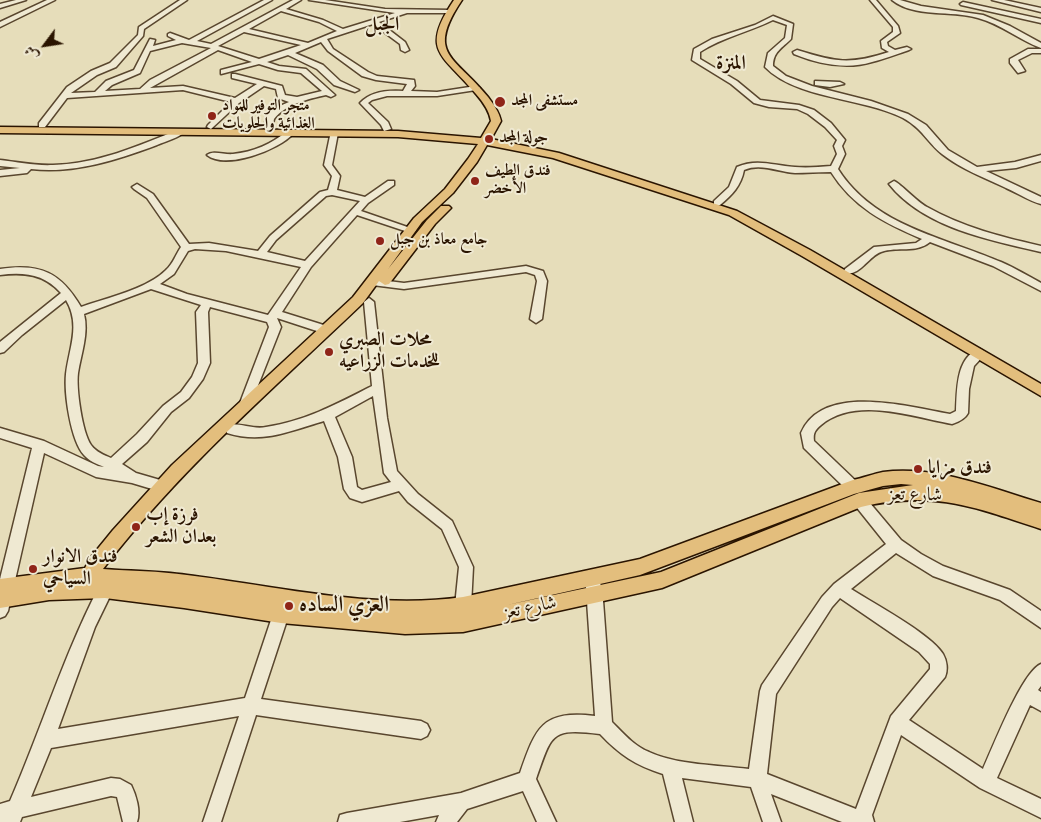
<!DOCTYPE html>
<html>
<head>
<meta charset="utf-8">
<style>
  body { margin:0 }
  #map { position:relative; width:1041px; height:822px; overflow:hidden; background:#e6ddba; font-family:"IM FELL DW Pica",Amiri,serif }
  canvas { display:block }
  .north { position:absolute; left:20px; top:20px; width:50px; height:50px; -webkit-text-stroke:4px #efe9d2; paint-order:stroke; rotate:239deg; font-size:14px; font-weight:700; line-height:20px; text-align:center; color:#2a1400 }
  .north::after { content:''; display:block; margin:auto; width:18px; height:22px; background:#2a1400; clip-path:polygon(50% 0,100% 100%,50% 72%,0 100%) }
</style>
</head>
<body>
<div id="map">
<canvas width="1041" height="822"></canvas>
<div class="north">ش</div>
</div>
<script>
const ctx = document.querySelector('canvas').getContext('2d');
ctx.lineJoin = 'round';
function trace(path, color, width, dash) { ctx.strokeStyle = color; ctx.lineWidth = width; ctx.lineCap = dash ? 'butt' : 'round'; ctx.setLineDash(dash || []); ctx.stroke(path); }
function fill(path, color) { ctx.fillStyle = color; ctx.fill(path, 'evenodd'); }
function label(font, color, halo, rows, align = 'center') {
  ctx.font = font + ' "IM FELL DW Pica",Amiri,serif'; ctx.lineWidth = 4; ctx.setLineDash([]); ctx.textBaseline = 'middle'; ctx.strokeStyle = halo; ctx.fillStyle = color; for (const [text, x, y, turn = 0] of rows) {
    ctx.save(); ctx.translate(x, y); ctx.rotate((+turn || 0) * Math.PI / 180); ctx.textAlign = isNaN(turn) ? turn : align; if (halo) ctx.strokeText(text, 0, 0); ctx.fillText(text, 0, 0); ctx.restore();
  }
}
const minor = new Path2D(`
  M 16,0 L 26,0 L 0,8 L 0,4 Z
  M 47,0 L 55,0 L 0,27 L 0,22 Z
  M 180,0 L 187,0 L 144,29 L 143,36 L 116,67 L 97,75 L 71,93 L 95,92 L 106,81 L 134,70 L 150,39 L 155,40 L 153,46 L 176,40 L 168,36 L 168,34 L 170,33 L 189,40 L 264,0 L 272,0 L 197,41 L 211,44 L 293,0 L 301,0 L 286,9 L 323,20 L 343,29 L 395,13 L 309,0 L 325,0 L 385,9 L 450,10 L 452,11 L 452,13 L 407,13 L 379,22 L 405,42 L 409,50 L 405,52 L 401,50 L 400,44 L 373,24 L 327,39 L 333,49 L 368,72 L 377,76 L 414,80 L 415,86 L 411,91 L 437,92 L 476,86 L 480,88 L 476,90 L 437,96 L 387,96 L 372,100 L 368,103 L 388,122 L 391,129 L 384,131 L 381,125 L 360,103 C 371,91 388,90 403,91 L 407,84 L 376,80 L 362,76 L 328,51 L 321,42 L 295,53 L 323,65 L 340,81 L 359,90 L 355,92 L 334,85 L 317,69 L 288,55 L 267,62 L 279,66 L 306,69 L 335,95 L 331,97 L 326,95 C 308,99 286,104 274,119 L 272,130 L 265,128 C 263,114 277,107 289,102 L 278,98 L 276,89 L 264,86 L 239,103 L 211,129 L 207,127 L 208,125 L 231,102 L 183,90 L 67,98 L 45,127 L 39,127 L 39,123 L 67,87 L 91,71 L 110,63 L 138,35 L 139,27 ZM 281,11 L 319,22 L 337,31 L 308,43 L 249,29 ZM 244,32 L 301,45 L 259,59 L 218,46 ZM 182,43 L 211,48 L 150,80 L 140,89 L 105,91 L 112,85 L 140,73 L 150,51 ZM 218,50 L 252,62 L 221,70 L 221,74 L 259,64 L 278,70 L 301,73 L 322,91 L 297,97 L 285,95 L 282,86 L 235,74 L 232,74 L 232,78 L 257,84 L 235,98 L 183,86 L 150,88 Z
  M 870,0 L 876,0 L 898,26 L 900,33 L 887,42 L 888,46 L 895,50 L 907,47 L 911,49 L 909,50 C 897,54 884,59 872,62 C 846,70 819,64 794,54 L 793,52 L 797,50 C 836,62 849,65 889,52 L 882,48 L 881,41 L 893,32 L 893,27 Z
  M 892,0 L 900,0 L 921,6 L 983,15 L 1010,26 L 1041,43 L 1041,48 C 1019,40 1001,24 978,18 C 952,10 914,18 892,0 Z
  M 992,0 L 1004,0 L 1041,8 L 1041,12 Z
  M 963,2 L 1041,19 L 1041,23 L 961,5 L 960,4 Z
  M 773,16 L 793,24 L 791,39 C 782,48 773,52 773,66 L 786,76 L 812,86 L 871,101 L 908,114 L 926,125 L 948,150 L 977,167 L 1015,162 L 1041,155 L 1041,161 L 1016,168 L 986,171 L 1041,197 L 1041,204 C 1029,201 1018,193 1006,188 C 985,178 961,169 942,154 C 927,142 923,129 903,118 C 864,98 796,99 765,67 L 768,53 L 785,38 L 787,25 L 773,20 C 749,32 723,37 700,52 L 700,59 L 737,81 L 760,100 L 799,105 L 814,110 L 831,123 L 845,140 L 842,146 L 845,154 L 838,169 C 874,226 943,237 1001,262 C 1015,268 1028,276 1041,283 L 1041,291 L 993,266 L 930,242 C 915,254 898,246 881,252 C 869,256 859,277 845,273 L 844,271 L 845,269 L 874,247 L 916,243 L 922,239 C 884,223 853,207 831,172 C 819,172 807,173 795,173 C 778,172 761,163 744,170 C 741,186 732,195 720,205 L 714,205 L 714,201 L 729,187 L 737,167 C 758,158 774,166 795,167 C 807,168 819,167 831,166 L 837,154 L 834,146 L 837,140 L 825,127 L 808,114 L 797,109 L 769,107 L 754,103 L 731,84 L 692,60 L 694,49 L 712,39 L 755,25 Z
  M 1028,49 L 1041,49 L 1041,53 L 1032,53 L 1018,60 L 1025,71 L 1018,73 L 1010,63 L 1010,59 Z
  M 815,81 L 840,82 L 844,84 L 830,87 L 815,85 Z
  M 178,130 L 185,132 C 178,138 166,141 157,145 C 117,160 74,174 31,169 L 27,173 L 0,176 L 0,170 L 20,168 L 0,166 L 0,160 C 18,162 36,166 53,165 C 97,164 138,146 178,130 Z
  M 287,131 L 294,133 C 279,150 226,170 207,155 C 213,150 225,155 233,154 C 253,152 272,144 287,131 Z
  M 331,131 L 338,133 L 332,165 L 340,176 L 337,190 L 365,197 L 388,181 L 394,181 L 394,185 L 368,203 L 361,211 L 416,230 L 411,233 L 357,215 L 311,267 L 282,312 L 330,327 L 332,330 L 326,334 L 277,318 L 281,327 L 248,411 L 240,411 L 238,408 L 269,327 L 267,322 L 210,307 L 208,312 L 210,363 L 203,379 L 189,398 L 171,412 L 147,442 L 122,464 L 136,473 L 167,482 L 169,486 L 167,490 L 162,492 L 132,483 L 96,477 L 44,453 L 8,611 L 5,616 L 0,618 L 0,579 L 32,448 L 0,438 L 0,428 L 44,441 L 98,466 L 104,467 C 97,464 89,461 84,455 C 71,441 64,394 66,374 C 69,348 81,325 66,300 L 22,335 L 4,352 L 0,353 L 0,342 L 61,293 C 44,274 24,272 0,275 L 0,269 C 41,263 61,273 81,307 C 107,298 147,289 166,270 C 173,264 176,254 181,247 L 147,198 L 134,189 L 132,187 L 137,184 L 153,194 L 189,244 L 209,243 L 258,251 L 270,236 L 320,192 L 328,190 L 332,176 L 324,165 ZM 332,195 L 360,201 L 305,261 L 267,252 L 276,240 L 326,196 ZM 195,249 L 226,251 L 301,267 L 268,315 L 187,294 L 160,284 L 174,274 L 188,251 ZM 151,289 L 201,305 L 196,312 L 198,363 L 192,377 L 181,392 L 163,406 L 137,434 L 111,458 C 104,455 96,452 91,445 C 82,432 76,388 78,373 C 81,354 89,333 84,314 Z
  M 894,181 C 901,184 917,202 927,207 C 962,227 1002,237 1041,246 L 1041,252 C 990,240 924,228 889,184 Z
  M 526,266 L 543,271 L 547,281 L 542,319 L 536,323 L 530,319 L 537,281 L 535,275 L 526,272 L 404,289 L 372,285 L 367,282 L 372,279 L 404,283 Z
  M 369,298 L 374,302 L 387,418 L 397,471 L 418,494 L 452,521 L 473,567 L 471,606 L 468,611 L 463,613 L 458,611 L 455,606 L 459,567 L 442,529 L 408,502 L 399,491 L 362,502 L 350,498 L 344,489 L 338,457 L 324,421 C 290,431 263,444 227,433 L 226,429 L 227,425 C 239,422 253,430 266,427 C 305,421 337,404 372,386 L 364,302 ZM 373,396 L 384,473 L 391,482 L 362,490 L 357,487 L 352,457 L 335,417 Z
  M 980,349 L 986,353 L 974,366 L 969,389 L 968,413 C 965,419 958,422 952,424 C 912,417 856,396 821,425 C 815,430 813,433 814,441 L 858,483 L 860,487 L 858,491 L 853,493 L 848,491 L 804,448 L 801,433 C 823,382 909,407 950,414 L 956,411 C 957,390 956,356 980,349 Z
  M 859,494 L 864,496 L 901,540 L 921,554 L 943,566 L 1010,590 L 1041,611 L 1041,628 L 1000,600 L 933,576 L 896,553 L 851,589 C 873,603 931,634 943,654 C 947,661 948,670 945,677 L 909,720 L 983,769 C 993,747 1022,672 1041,664 L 1041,686 L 1038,690 L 1041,692 L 1041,711 L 1030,705 L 997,778 L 1041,799 L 1041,818 L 980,788 L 901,735 L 872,815 L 874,822 L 842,822 L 771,794 L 781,822 L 763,822 L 751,787 L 682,778 L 693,822 L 675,822 L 663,774 C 635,765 620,755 600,734 C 550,728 552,734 536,779 L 556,822 L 537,822 L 523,791 L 467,809 L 457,822 L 436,822 L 439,815 L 400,822 L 338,822 L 340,815 L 347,813 L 461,793 L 520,773 C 536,727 542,710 595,716 L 586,587 L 589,582 L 594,580 L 599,582 L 602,587 L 612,722 C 623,733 634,746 649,752 C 677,765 718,765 749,769 L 760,691 L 762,685 L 822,597 L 834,584 L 886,544 L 854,504 L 852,500 L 854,496 ZM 840,598 L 919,652 L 930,664 L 930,669 L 891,716 L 856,809 L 767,774 L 776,694 L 832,607 Z
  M 105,583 L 110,585 L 113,590 L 95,627 L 58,729 L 245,698 L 273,614 L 275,609 L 281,607 L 287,609 L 289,614 L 261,699 L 421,721 L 427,724 L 430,730 L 427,736 L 421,739 L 256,715 L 221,822 L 203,822 L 239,716 L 51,748 L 31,797 L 111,778 L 120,779 L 131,785 C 136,795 141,811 137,822 L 123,822 L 117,797 L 111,796 L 22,817 L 20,822 L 0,822 L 0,804 L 10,801 C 41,730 64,654 100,585 Z`);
const major = new Path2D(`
  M 454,0 L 462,0 C 425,55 455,56 488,97 C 494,105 499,112 501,121 L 491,139 L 559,153 L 737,211 L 810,250 L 1041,384 L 1041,396 L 802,256 L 729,215 L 553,158 L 487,145 L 477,162 L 453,193 L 422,222 L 388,269 L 427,220 L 441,206 L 449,206 L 451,208 L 435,224 L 389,284 L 385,285 L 379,281 L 363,303 C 274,388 179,470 103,569 C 131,571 159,571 187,575 C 277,586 372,610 463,597 L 640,559 L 853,480 C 863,478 873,474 883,472 C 935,465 991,488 1041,503 L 1041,529 C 974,507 933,490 861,507 L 662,588 L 463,632 L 405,634 L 281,623 L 184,608 L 105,598 L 49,600 L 0,608 L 0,579 L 85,568 L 91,557 L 113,530 L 172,465 L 353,297 L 414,218 L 445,189 L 468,159 L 478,144 L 398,137 L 0,133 L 0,127 L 398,131 L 481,138 L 491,121 C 489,110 483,102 476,94 C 443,54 419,52 454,0 ZM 901,484 L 913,485 L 859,493 L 661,572 L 507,605 L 640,575 L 854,494 L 883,486 Z`);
trace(minor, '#59462e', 3);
trace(major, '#2a1400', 3);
fill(minor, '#efe9d2');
fill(major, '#e3be7d');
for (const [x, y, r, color] of [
  [500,102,6,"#8f2418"],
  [212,116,5,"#8f2418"],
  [489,139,5,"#8f2418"],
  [475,181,5,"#8f2418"],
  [380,241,5,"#8f2418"],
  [329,352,5,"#8f2418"],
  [918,469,5,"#8f2418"],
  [136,527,5,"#8f2418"],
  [33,569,5,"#8f2418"],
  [289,606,5,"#8f2418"]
]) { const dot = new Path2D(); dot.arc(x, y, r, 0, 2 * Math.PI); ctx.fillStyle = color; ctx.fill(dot); trace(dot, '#efe9d2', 2); }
label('bold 16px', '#2a1400', '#efe9d2', [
  ["مستشفى المجد",511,102],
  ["متجر التوفير للمواد",222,107],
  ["الغذائية والحلويات",222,125],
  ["جولة المجد",499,139],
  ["فندق الطيف",485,172],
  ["الأخضر",485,190],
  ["جامع معاذ بن جبل",390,241]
], 'left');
label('bold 19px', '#2a1400', '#efe9d2', [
  ["محلات الصبري",339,341],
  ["للخدمات الزراعيه",339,363],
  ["فندق مزايا",928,469],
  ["فرزة إب",146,516],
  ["بعدان الشعر",146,538],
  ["فندق الانوار",43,558],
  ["السياحي",43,580]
], 'left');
label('19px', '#2a1400', '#efe9d2', [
  ["شارع تعز",915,496,1],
  ["شارع تعز",530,609,-12]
]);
label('bold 20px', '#2a1400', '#efe9d2', [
  ["الجبل",382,26],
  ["المنزة",731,65]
]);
label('bold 22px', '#2a1400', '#efe9d2', [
  ["العزي الساده",299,606]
], 'left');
</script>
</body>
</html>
